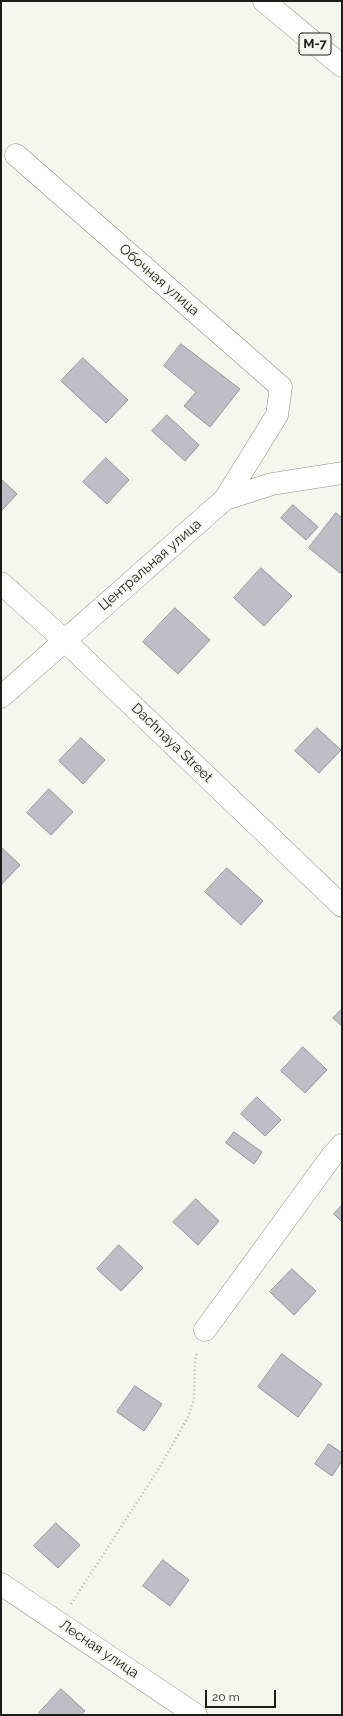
<!DOCTYPE html>
<html>
<head>
<meta charset="utf-8">
<style>
  body { margin:0 }
  #map { position:relative; width:343px; height:1716px; overflow:hidden; background:#f6f6f0; font-family:Raleway,sans-serif }
  canvas { display:block }
  .frame { position:absolute; inset:0; border:2px solid #1c1c1a; pointer-events:none }
  .scale { position:absolute; left:205px; top:1690px; width:71px; height:18px; box-sizing:border-box; border:2px solid #1c1c1a; border-top:0; padding-left:5px; font-size:12px; line-height:14px; white-space:nowrap; color:#1c1c1a; -webkit-text-stroke:3px #f6f6f0; paint-order:stroke }
</style>
</head>
<body>
<div id="map">
<canvas width="343" height="1716"></canvas>
<div class="frame"></div>
<div class="scale">20 m</div>
</div>
<script>
const ctx = document.querySelector('canvas').getContext('2d');
ctx.lineJoin = 'round';
function fill(path, color) { ctx.fillStyle = color; ctx.fill(path, 'evenodd'); }
function trace(path, color, width, dash) { ctx.strokeStyle = color; ctx.lineWidth = width; ctx.lineCap = dash ? 'butt' : 'round'; ctx.setLineDash(dash || []); ctx.stroke(path); }
function label(font, color, halo, rows, align = 'center') {
  ctx.font = font + ' Raleway,sans-serif'; ctx.lineWidth = 3; ctx.setLineDash([]); ctx.textBaseline = 'middle'; ctx.strokeStyle = halo; ctx.fillStyle = color; for (const [text, x, y, turn = 0] of rows) {
    ctx.save(); ctx.translate(x, y); ctx.rotate((+turn || 0) * Math.PI / 180); ctx.textAlign = isNaN(turn) ? turn : align; if (halo) ctx.strokeText(text, 0, 0); ctx.fillText(text, 0, 0); ctx.restore();
  }
}
const building = new Path2D(`
  M 181,344 L 240,389 L 210,427 L 184,406 L 196,392 L 164,366 Z
  M 83,358 L 128,400 L 106,423 L 61,381 Z
  M 167,415 L 199,445 L 185,461 L 152,431 Z
  M 106,458 L 129,480 L 107,504 L 83,482 Z
  M 1,479 L 17,494 L 1,511 Z
  M 293,505 L 318,527 L 306,540 L 281,518 Z
  M 336,513 L 342,518 L 342,571 L 340,573 L 309,548 Z
  M 261,568 L 292,596 L 264,626 L 234,598 Z
  M 175,608 L 210,640 L 178,674 L 143,642 Z
  M 317,728 L 341,750 L 319,773 L 295,751 Z
  M 81,738 L 105,760 L 83,784 L 59,761 Z
  M 49,789 L 73,812 L 51,835 L 27,813 Z
  M 1,847 L 20,865 L 1,885 Z
  M 227,868 L 263,901 L 241,925 L 205,892 Z
  M 342,1009 L 342,1026 L 333,1018 Z
  M 303,1047 L 327,1070 L 305,1093 L 281,1071 Z
  M 257,1097 L 281,1120 L 265,1136 L 241,1114 Z
  M 234,1132 L 262,1152 L 254,1164 L 226,1143 Z
  M 196,1199 L 219,1221 L 198,1245 L 173,1222 Z
  M 342,1205 L 342,1222 L 334,1214 Z
  M 119,1245 L 143,1268 L 121,1291 L 97,1269 Z
  M 292,1269 L 316,1291 L 294,1315 L 270,1292 Z
  M 282,1354 L 322,1384 L 298,1417 L 258,1387 Z
  M 135,1386 L 162,1404 L 144,1431 L 117,1412 Z
  M 329,1444 L 342,1453 L 342,1461 L 332,1476 L 315,1464 Z
  M 56,1523 L 80,1545 L 58,1568 L 34,1546 Z
  M 163,1560 L 189,1580 L 170,1606 L 143,1586 Z
  M 61,1689 L 85,1711 L 81,1715 L 41,1715 L 39,1713 Z`);
fill(building, '#bebec4');
trace(building, '#939398', 1);
const minor = new Path2D(`
  M 225,499 L 272,484 L 342,473
  M 1,583 L 64,640 L 342,906
  M 1,697 L 225,499 L 277,415 L 281,387 L 16,155
  M 205,1330 L 332,1156 L 342,1145
  M 1,1584 L 196,1715`);
const highway = new Path2D(`
  M 264,1 L 342,66`);
trace(minor, '#8d8d87', 23);
trace(highway, '#8d8d87', 23);
trace(new Path2D(`
  M 71,1604 L 160,1467 L 188,1417 L 194,1399 L 195,1360 L 197,1352`), '#b2b2ae', 2.5, [1, 3]);
trace(minor, '#fff', 22);
trace(highway, '#fff', 22);
for (const [x, y, w] of [
  [315,44,32]
]) { const box = new Path2D(); box.roundRect(x - w / 2, y - 11, w, 22, 3); ctx.fillStyle = '#f6f6f0'; ctx.fill(box); trace(box, '#1c1c1a', 1); }
label('bold 13px', '#1c1c1a', null, [
  ["М-7",315,44]
]);
label('14px', '#1c1c1a', '#f6f6f0', [
  ["Обочная улица",159,280,41],
  ["Центральная улица",150,565,-41],
  ["Dachnaya Street",172,743,44],
  ["Лесная улица",99,1649,34]
]);
</script>
</body>
</html>
